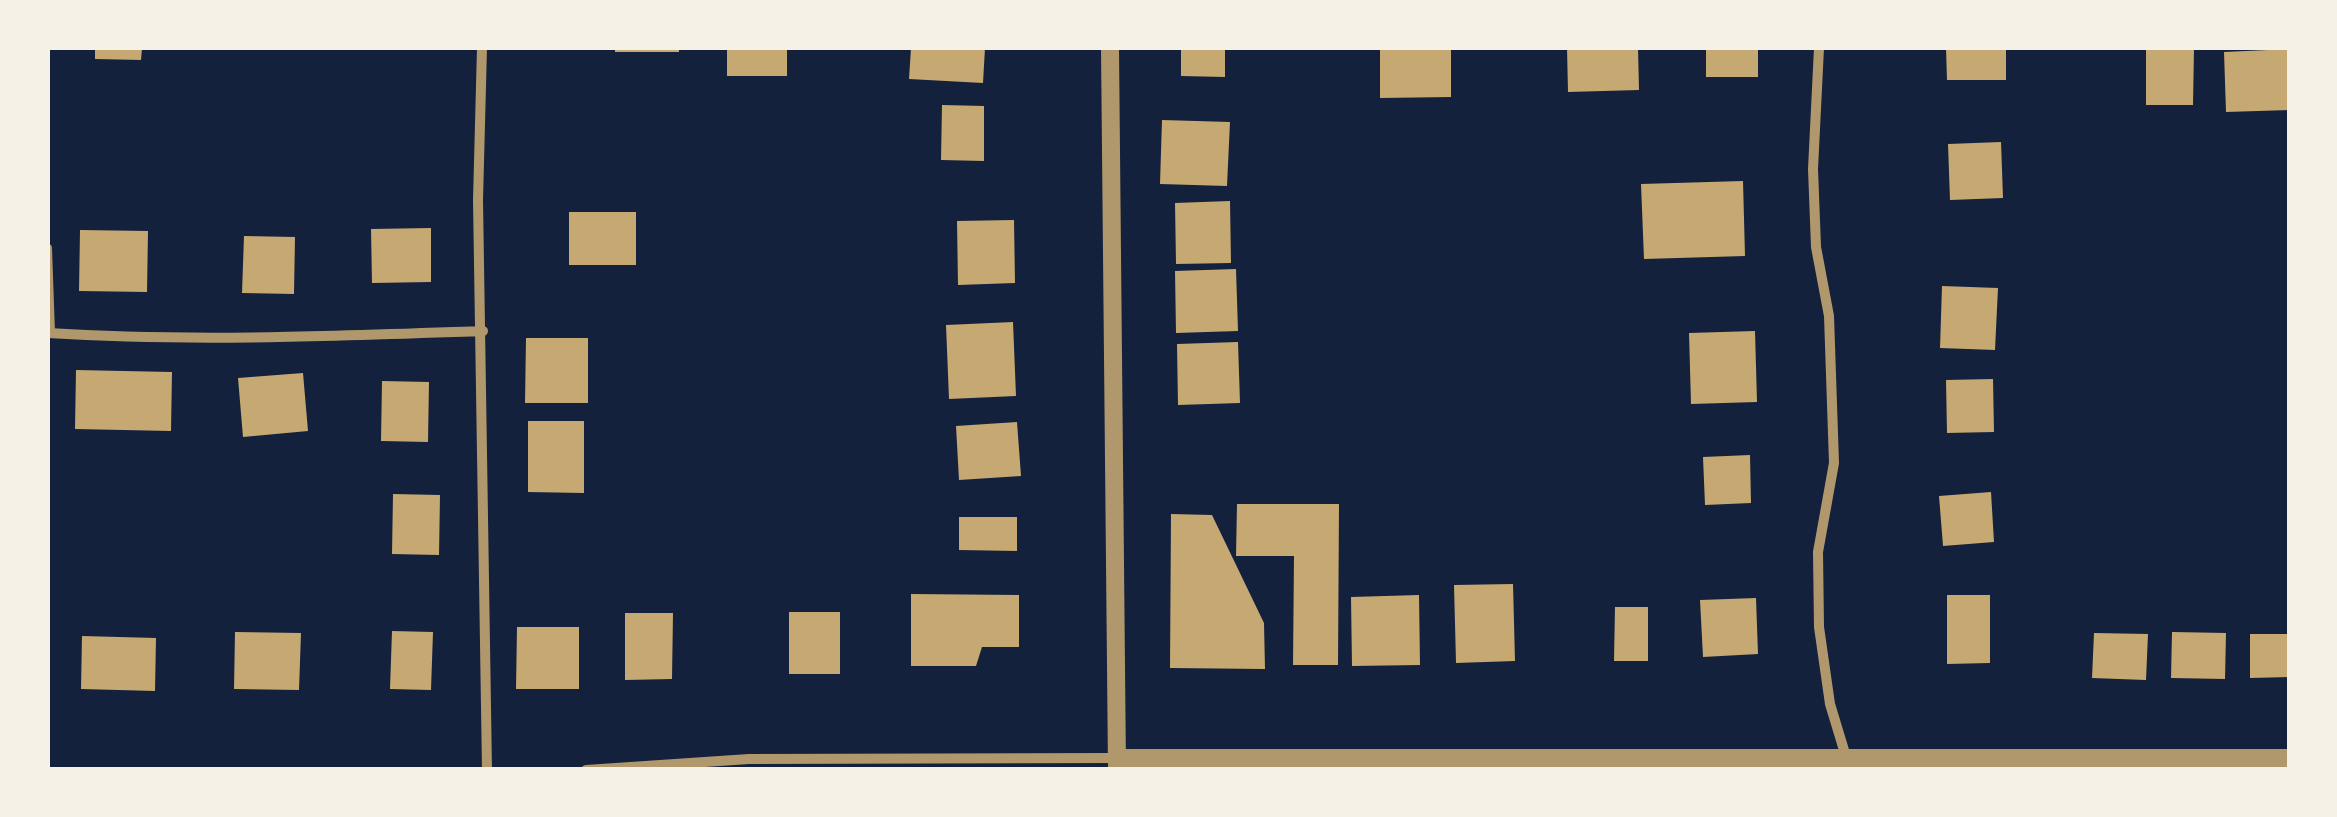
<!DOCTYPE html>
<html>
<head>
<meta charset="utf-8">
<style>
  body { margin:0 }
  #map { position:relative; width:2337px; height:817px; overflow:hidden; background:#14213d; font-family:Rubik,sans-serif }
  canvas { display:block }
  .frame { position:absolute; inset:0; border:50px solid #f6f1e7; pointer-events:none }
</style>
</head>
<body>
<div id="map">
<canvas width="2337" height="817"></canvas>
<div class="frame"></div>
</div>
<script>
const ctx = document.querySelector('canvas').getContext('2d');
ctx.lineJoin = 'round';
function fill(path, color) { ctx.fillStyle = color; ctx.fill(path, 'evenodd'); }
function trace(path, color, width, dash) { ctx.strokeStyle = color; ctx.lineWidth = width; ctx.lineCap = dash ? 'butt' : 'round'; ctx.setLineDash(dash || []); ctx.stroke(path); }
fill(new Path2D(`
  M 95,48 L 142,48 L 141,60 L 95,59 Z
  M 615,48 L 679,48 L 679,52 L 615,52 Z
  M 727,48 L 787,48 L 787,76 L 727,76 Z
  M 911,48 L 985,48 L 983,83 L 909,79 Z
  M 1181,48 L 1225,48 L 1225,77 L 1181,76 Z
  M 1380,48 L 1451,48 L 1451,97 L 1380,98 Z
  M 1567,48 L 1638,48 L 1639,90 L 1568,92 Z
  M 1706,48 L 1758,48 L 1758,77 L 1706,77 Z
  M 1946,48 L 2006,48 L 2006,80 L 1947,80 Z
  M 2146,48 L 2194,48 L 2193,105 L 2146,105 Z
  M 2290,49 L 2290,110 L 2226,112 L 2224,52 Z
  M 942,105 L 984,106 L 984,161 L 941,160 Z
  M 1162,120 L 1230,122 L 1227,186 L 1160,184 Z
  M 2001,142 L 2003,198 L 1950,200 L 1948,144 Z
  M 1743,181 L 1745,256 L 1644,259 L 1641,184 Z
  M 1230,201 L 1231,263 L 1176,264 L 1175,203 Z
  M 569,212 L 636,212 L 636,265 L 569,265 Z
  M 1014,220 L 1015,283 L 958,285 L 957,221 Z
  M 431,228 L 431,282 L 372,283 L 371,229 Z
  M 80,230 L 148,231 L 147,292 L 79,291 Z
  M 244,236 L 295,237 L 294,294 L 242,293 Z
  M 1236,269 L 1238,331 L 1176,333 L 1175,271 Z
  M 1942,286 L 1998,288 L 1995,350 L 1940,348 Z
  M 1013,322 L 1016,396 L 949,399 L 946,325 Z
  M 1755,331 L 1757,402 L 1691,404 L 1689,333 Z
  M 526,338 L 588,338 L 588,403 L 525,403 Z
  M 1238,342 L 1240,403 L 1178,405 L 1177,344 Z
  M 76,370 L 172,372 L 171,431 L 75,429 Z
  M 303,373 L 308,431 L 243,437 L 238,378 Z
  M 1993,379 L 1994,432 L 1947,433 L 1946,380 Z
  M 382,381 L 429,382 L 428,442 L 381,441 Z
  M 528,421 L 584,421 L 584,493 L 528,492 Z
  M 1017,422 L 1021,476 L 959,480 L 956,426 Z
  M 1750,455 L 1751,503 L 1705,505 L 1703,457 Z
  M 1991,492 L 1994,542 L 1943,546 L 1939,496 Z
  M 393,494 L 440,495 L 439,555 L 392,554 Z
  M 1237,504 L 1339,504 L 1338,665 L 1293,665 L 1294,556 L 1236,556 Z
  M 1171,514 L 1212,515 L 1264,623 L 1265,669 L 1170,668 Z
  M 959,517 L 1017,517 L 1017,551 L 959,550 Z
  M 1513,584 L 1515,661 L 1456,663 L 1454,585 Z
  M 911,594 L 1019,595 L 1019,647 L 982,647 L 976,666 L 911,666 Z
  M 1419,595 L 1420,665 L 1352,666 L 1351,597 Z
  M 1947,595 L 1990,595 L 1990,663 L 1947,664 Z
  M 1756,598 L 1758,654 L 1703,657 L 1700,600 Z
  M 1615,607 L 1648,607 L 1648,661 L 1614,661 Z
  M 789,612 L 840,612 L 840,674 L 789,674 Z
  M 625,613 L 673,613 L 672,679 L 625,680 Z
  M 517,627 L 579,627 L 579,689 L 516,689 Z
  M 392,631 L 433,632 L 431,690 L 390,689 Z
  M 235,632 L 301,633 L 299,690 L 234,689 Z
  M 2172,632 L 2226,633 L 2225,679 L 2171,678 Z
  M 2094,633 L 2148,634 L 2146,680 L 2092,678 Z
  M 2250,634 L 2290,634 L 2290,677 L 2250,678 Z
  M 82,636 L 156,638 L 155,691 L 81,689 Z`), '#c6a872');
trace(new Path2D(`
  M 48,248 L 51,333`), '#b1986c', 8);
trace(new Path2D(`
  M 482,48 L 478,200 L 487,770
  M 1819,48 L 1813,169 L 1816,247 L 1829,316 L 1834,463 L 1818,552 L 1819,627 L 1830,704 L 1850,770
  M 48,333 C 193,342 337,336 483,331
  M 586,770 L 749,759 L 1117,758`), '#b1986c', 10);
trace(new Path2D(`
  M 1110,48 L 1117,769
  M 1117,758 L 2290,758`), '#b1986c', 18);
</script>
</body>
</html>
